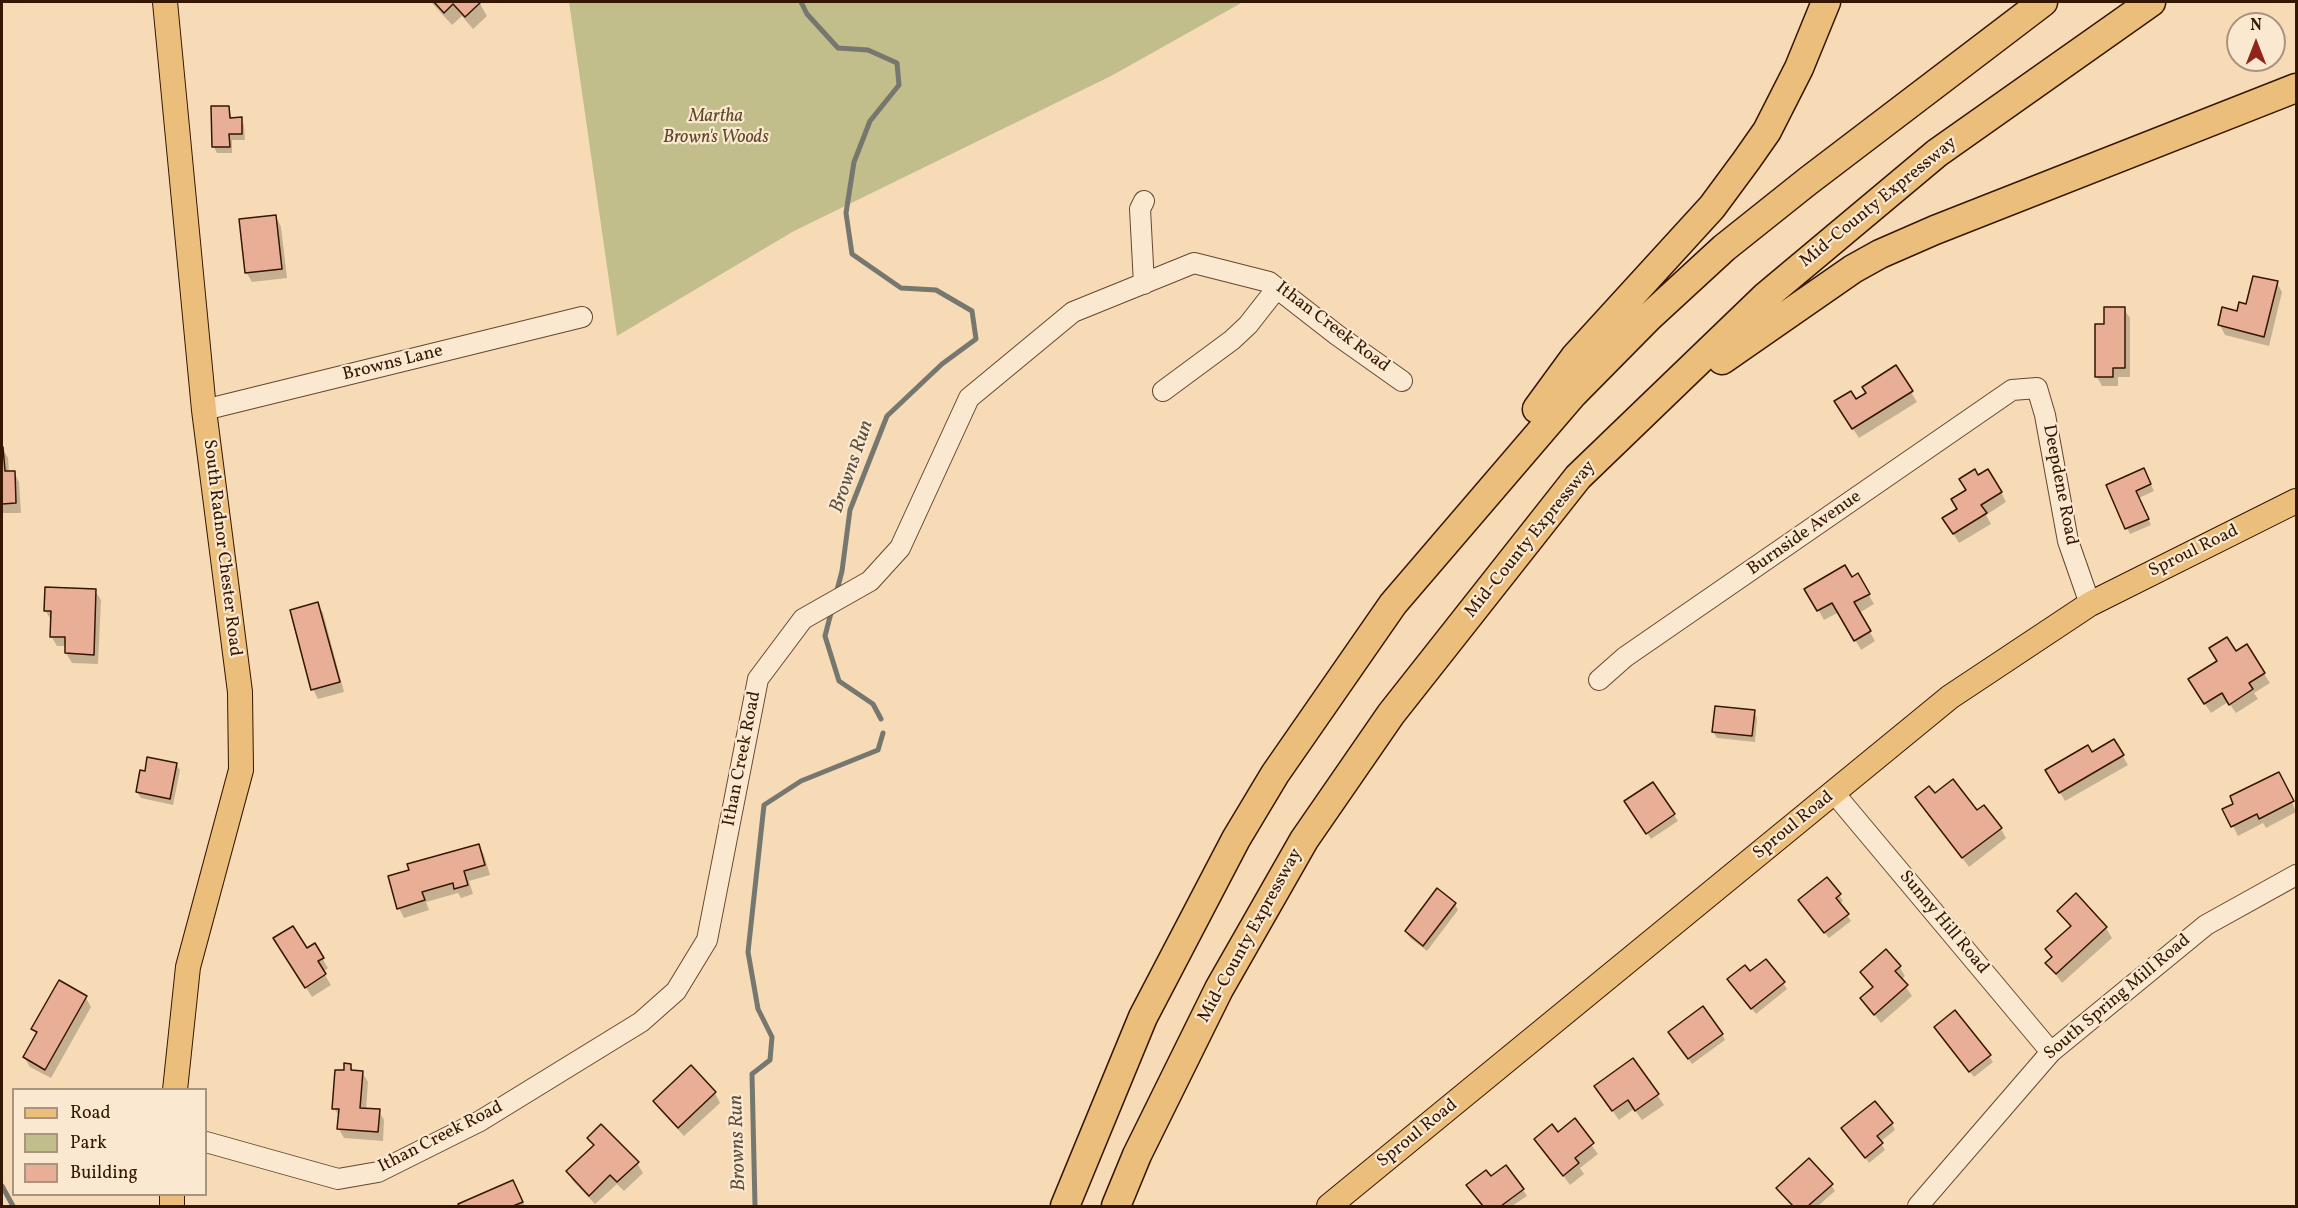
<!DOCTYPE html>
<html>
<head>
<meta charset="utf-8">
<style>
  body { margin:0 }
  #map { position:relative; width:2298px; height:1208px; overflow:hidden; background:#f7dbb6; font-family:Vollkorn,serif }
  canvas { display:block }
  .frame { position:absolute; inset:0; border:3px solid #351600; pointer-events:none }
  .legend { position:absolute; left:12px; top:1088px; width:195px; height:108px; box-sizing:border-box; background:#fae8d0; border:2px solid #ab947d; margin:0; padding:8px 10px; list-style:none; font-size:18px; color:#351600 }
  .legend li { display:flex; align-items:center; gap:12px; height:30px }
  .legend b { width:30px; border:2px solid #ab947d }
  .north { position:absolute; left:2226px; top:12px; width:60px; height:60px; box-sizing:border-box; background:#fae8d0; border:2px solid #ab947d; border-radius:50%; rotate:0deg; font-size:16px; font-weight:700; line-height:24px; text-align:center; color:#351600 }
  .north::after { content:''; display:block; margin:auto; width:21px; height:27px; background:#8f2418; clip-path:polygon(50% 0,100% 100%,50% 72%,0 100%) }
</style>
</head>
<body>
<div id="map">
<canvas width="2298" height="1208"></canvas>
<div class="frame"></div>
<ul class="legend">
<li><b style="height:8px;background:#ecbe7b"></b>Road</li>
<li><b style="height:16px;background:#c2be8b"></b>Park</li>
<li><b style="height:16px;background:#e9ae96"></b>Building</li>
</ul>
<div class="north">N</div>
</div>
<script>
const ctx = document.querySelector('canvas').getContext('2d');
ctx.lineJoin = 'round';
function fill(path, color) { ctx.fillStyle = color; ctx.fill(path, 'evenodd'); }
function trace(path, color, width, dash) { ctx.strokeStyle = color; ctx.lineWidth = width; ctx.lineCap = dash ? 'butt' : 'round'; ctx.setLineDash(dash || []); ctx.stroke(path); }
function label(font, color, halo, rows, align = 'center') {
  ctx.font = font + ' Vollkorn,serif'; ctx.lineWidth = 4.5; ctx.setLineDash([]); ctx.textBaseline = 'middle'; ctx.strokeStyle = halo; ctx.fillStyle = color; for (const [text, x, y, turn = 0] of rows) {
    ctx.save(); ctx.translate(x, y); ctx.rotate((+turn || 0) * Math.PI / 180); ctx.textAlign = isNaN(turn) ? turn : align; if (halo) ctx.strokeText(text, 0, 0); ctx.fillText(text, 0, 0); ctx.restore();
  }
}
fill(new Path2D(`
  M 569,2 L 1243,2 L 1111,76 L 794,231 L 617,336 Z`), '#c2be8b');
fill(new Path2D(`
  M 431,2 L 479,2 L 487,16 L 473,29 L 462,16 L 452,25 Z
  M 228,107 L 232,119 L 241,119 L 244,125 L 245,140 L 232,140 L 232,153 L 217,153 L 214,147 Z
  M 276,217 L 281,227 L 287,278 L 252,282 L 246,272 Z
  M 2277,283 L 2282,292 L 2269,346 L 2225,335 L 2220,325 Z
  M 2124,309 L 2130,318 L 2130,377 L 2118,377 L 2118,386 L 2102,386 L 2097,377 L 2105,326 Z
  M 1896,367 L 1917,402 L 1859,438 L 1836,402 L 1856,401 L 1868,394 Z
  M 2,448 L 8,458 L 9,473 L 14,472 L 19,482 L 21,513 L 2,513 Z
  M 2147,476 L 2154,491 L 2139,498 L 2151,525 L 2130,534 L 2108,486 Z
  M 1978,477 L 2001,492 L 2006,502 L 1986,515 L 1991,524 L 1959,543 L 1950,528 L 1968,491 Z
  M 1858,576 L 1874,604 L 1859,613 L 1875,641 L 1861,650 L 1839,612 L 1824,620 L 1807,589 L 1852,579 Z
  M 95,591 L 101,600 L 98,664 L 72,663 L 66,653 L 66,646 L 57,646 L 51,636 L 51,620 L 45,610 Z
  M 317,604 L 323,613 L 344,692 L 318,699 L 313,689 Z
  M 2246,646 L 2270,683 L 2254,693 L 2258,699 L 2236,713 L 2228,702 L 2211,713 L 2195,689 Z
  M 1754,712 L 1757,718 L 1755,742 L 1717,738 L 1713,732 Z
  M 2114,741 L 2128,765 L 2065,801 L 2047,771 L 2091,754 Z
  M 176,764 L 180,770 L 173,805 L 141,798 L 137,792 Z
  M 2284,783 L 2296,812 L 2266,828 L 2263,823 L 2238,836 L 2233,826 Z
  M 1653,784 L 1678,821 L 1651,839 L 1630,808 Z
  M 1934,795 L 1977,812 L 2001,829 L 2006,838 L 1969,867 L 1917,797 Z
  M 479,845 L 484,855 L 490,875 L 469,881 L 473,894 L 461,898 L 458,893 L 426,902 L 429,910 L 404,918 L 399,908 Z
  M 1839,895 L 1843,901 L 1839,904 L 1851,921 L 1829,938 L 1803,906 Z
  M 2076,895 L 2106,928 L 2112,938 L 2062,983 L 2047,963 L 2052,959 L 2047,949 L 2071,928 L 2059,911 Z
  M 1455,904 L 1458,910 L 1427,951 L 1410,938 L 1406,932 Z
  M 314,945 L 328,968 L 323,972 L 331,985 L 312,997 L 281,948 L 307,950 Z
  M 1899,966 L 1905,976 L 1901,980 L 1912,996 L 1881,1023 L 1862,999 L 1874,988 L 1862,972 Z
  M 1750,973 L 1783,983 L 1787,989 L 1756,1014 L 1733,986 Z
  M 86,998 L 91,1007 L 51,1078 L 30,1067 L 24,1057 L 37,1035 L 33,1029 Z
  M 1722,1034 L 1725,1040 L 1692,1064 L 1674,1038 Z
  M 1939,1034 L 1989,1056 L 1993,1062 L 1974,1077 Z
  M 1633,1060 L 1664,1105 L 1642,1120 L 1634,1109 L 1619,1120 L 1602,1096 Z
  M 350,1065 L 354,1072 L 362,1072 L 368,1082 L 366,1110 L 379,1111 L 384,1120 L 383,1141 L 344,1138 L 339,1129 L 340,1118 L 334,1108 L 345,1072 Z
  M 691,1067 L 715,1093 L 720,1103 L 684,1136 L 660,1110 L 654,1101 Z
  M 1574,1121 L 1598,1154 L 1580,1168 L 1584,1174 L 1570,1185 L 1536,1139 L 1558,1134 Z
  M 1892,1124 L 1895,1130 L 1880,1142 L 1885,1150 L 1869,1163 L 1843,1128 Z
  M 589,1138 L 637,1163 L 643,1173 L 624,1191 L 617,1184 L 595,1204 L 573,1181 L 568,1171 L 594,1147 Z
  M 1490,1179 L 1523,1190 L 1527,1196 L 1512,1206 L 1483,1206 L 1472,1191 Z
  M 513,1182 L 525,1206 L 461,1206 L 460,1205 Z
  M 1831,1185 L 1835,1191 L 1818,1206 L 1793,1206 L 1778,1188 Z`), '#0003');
trace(new Path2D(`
  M 801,2 L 807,14 L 838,48 L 868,50 L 897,63 L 899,85 L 870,121 L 854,162 L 846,213 L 852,254 L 901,288 L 936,290 L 972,311 L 976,339 L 942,364 L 887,416 L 850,510 L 842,571 L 836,594
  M 832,609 L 825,636 L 839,681 L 873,704 L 881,719
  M 2,1186 L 13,1206
  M 755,1206 L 752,1074 L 770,1060 L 772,1037 L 758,1009 L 748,952 L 764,805 L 801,781 L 878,750 L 883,733`), '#76776f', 5);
const building = new Path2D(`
  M 434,2 L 481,2 L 465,17 L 453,4 L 444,13 Z
  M 211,106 L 229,106 L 230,118 L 242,117 L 242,134 L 229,134 L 230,147 L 212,147 Z
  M 276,215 L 282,269 L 245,273 L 239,219 Z
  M 2253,276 L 2278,281 L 2264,337 L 2218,325 L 2222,307 L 2237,311 L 2239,302 L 2246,304 Z
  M 2104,307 L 2125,307 L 2125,368 L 2113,368 L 2113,377 L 2095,377 L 2095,324 L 2104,324 Z
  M 1896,365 L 1913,391 L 1852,429 L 1834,401 L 1851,391 L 1856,399 L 1866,393 L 1862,387 Z
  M 2,447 L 3,447 L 5,471 L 15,471 L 16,503 L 2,504 Z
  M 2144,468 L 2151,484 L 2136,491 L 2149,519 L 2125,529 L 2106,485 Z
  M 1975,469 L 1978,475 L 1988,469 L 2002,492 L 1981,505 L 1987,513 L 1953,534 L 1942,518 L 1957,509 L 1951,499 L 1966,490 L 1959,479 Z
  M 1845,565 L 1852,577 L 1858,573 L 1870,594 L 1854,602 L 1871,631 L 1854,641 L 1832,603 L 1817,611 L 1804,589 Z
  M 45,587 L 96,589 L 94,655 L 65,653 L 65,637 L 50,637 L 51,611 L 44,611 Z
  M 318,602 L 340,682 L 311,690 L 290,610 Z
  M 2227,637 L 2236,651 L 2247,644 L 2265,673 L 2249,683 L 2253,689 L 2229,705 L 2222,693 L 2204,704 L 2188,679 L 2217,661 L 2209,648 Z
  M 1715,706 L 1755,710 L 1752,736 L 1712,732 Z
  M 2114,739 L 2124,755 L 2059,793 L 2045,770 L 2088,745 L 2092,752 Z
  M 147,757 L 177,763 L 170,799 L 136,792 L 140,770 L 145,771 Z
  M 2279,772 L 2294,801 L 2259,819 L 2257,814 L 2231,827 L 2222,809 L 2233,804 L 2230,796 Z
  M 1953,779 L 1977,810 L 1984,805 L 2002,828 L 1962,858 L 1915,797 L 1929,786 L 1935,793 Z
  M 1653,782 L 1675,814 L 1646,834 L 1624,801 Z
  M 479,844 L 485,865 L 464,871 L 468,885 L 454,889 L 453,883 L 422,892 L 425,900 L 397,909 L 388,876 L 409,870 L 407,864 Z
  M 1827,877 L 1841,894 L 1836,898 L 1849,914 L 1824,933 L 1798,900 Z
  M 1437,888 L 1456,903 L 1423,946 L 1405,931 Z
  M 2076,893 L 2107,927 L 2056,974 L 2045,963 L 2052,957 L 2045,949 L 2071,926 L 2057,911 Z
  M 293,926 L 307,948 L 315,943 L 324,958 L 318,961 L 326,974 L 305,988 L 273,938 Z
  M 1886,949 L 1901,966 L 1895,971 L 1908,985 L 1874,1015 L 1860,998 L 1873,987 L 1860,972 Z
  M 1766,959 L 1785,982 L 1751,1009 L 1727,979 L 1745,965 L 1750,971 Z
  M 59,980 L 87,996 L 45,1070 L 23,1057 L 37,1032 L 31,1029 Z
  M 1703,1006 L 1723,1034 L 1688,1059 L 1668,1032 Z
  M 1955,1010 L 1991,1055 L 1969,1072 L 1934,1027 Z
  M 1633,1058 L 1659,1094 L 1635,1111 L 1628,1100 L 1612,1111 L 1594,1086 Z
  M 344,1063 L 351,1064 L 351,1070 L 363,1071 L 360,1108 L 380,1109 L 378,1132 L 337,1129 L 339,1109 L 332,1109 L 335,1070 L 344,1070 Z
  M 691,1065 L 716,1092 L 678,1128 L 653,1101 Z
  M 1875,1101 L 1893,1123 L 1877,1136 L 1883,1143 L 1865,1158 L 1841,1128 Z
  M 1575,1118 L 1594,1143 L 1575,1158 L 1579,1163 L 1563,1176 L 1534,1139 L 1552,1124 L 1558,1132 Z
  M 601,1124 L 639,1162 L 617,1182 L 610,1175 L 589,1196 L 566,1171 L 594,1145 L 587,1138 Z
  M 1809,1158 L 1833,1184 L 1808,1206 L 1793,1206 L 1776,1188 Z
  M 1506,1165 L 1524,1189 L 1501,1206 L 1483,1206 L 1466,1185 L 1486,1170 L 1491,1176 Z
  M 513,1180 L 523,1202 L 513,1206 L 459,1206 L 458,1204 Z`);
fill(building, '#e9ae96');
trace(building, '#351600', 1.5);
const minor = new Path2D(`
  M 1144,284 L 1140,209 L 1144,201
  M 1163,391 L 1232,340 L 1248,325 L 1277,288
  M 204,410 L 582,317
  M 1599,680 L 1625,657 L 2012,390 L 2037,388 L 2045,415 L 2068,541 L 2090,604
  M 1834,793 L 2051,1052
  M 206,1142 L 338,1179 L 378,1172 L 480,1121 L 641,1022 L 676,991 L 707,940 L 758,679 L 803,619 L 870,581 L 900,548 L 969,398 L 1073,312 L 1194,263 L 1269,282 L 1337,335 L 1402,381
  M 1918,1206 L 2051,1052 L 2206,925 L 2296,875`);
const major = new Path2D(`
  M 165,2 L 204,410 L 240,692 L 241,770 L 188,967 L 175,1090
  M 172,1194 L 172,1206
  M 1329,1206 L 1950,697 L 2090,604 L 2296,501`);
const highway = new Path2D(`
  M 1722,360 L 1853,269 L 1880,254 L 1935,230 L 2296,88
  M 1537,409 L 1575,357 L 1712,207 L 1746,161 L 1767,131 L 1799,68 L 1826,2
  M 1065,1206 L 1143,1017 L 1236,839 L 1275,774 L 1393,604 L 1573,394 L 1649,317 L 1724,248 L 1808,181 L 2043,2
  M 1116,1206 L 1137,1155 L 1219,989 L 1304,840 L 1391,714 L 1578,477 L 1765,297 L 1937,153 L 2151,2`);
trace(minor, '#66472e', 22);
trace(major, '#351600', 26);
trace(highway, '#351600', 31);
trace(minor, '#fae8d0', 20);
trace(major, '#ecbe7b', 24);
trace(highway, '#ecbe7b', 28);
label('italic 18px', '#5f482a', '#fae8d0', [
  ["Martha",716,118],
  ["Brown's Woods",716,139]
]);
label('18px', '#351600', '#fae8d0', [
  ["Mid-County Expressway",1879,203,-39],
  ["Ithan Creek Road",1332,328,37],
  ["Browns Lane",393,364,-14],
  ["Deepdene Road",2059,485,79],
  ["Burnside Avenue",1805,534,-35],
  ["Mid-County Expressway",1531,540,-51],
  ["South Radnor Chester Road",221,548,83],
  ["Sproul Road",2194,552,-26],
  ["Ithan Creek Road",743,759,-79],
  ["Sproul Road",1794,826,-39],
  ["Sunny Hill Road",1943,923,50],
  ["Mid-County Expressway",1251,936,-61],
  ["South Spring Mill Road",2118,998,-40],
  ["Sproul Road",1418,1134,-39],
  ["Ithan Creek Road",441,1138,-27]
]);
label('italic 20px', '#5b4f41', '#fae8d0', [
  ["Browns Run",853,467,-71],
  ["Browns Run",739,1143,-92]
]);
</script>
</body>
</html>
